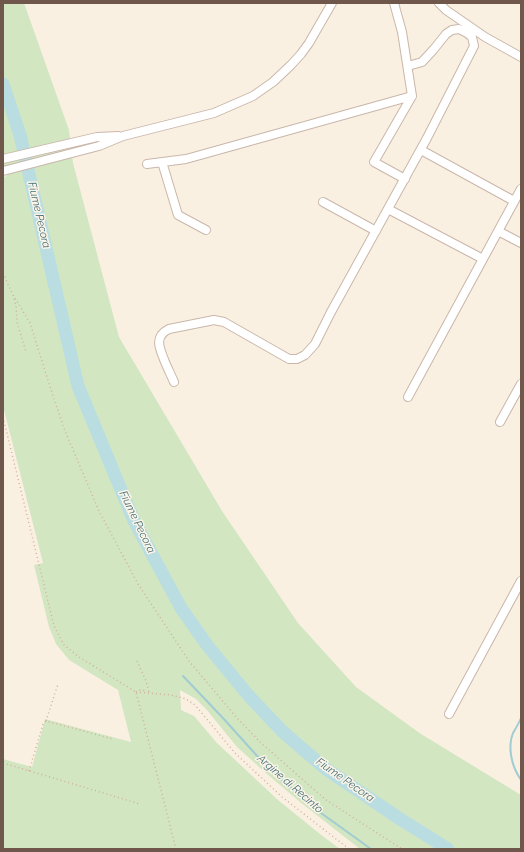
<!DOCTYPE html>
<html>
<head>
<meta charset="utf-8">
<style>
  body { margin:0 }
  #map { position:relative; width:524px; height:852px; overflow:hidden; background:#faf0e2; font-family:Raleway,sans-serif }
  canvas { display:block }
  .frame { position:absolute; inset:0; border:4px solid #6f574b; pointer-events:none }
</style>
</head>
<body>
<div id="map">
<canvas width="524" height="852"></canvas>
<div class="frame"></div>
</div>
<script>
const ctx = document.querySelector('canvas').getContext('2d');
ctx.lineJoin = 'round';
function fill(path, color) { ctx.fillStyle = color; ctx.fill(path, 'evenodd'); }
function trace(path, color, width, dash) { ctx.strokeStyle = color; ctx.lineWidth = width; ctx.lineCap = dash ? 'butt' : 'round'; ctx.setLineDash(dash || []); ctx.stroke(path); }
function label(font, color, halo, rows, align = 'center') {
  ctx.font = font + ' Raleway,sans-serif'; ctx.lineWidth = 3; ctx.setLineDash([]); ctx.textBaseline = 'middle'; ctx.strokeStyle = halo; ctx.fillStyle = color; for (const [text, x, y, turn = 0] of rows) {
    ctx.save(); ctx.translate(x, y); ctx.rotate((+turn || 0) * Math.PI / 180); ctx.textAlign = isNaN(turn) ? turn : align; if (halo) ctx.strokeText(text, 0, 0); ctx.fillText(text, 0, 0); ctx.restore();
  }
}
fill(new Path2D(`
  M 3,3 L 24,3 L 69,130 L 73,163 L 119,337 L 222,511 L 298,623 L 356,687 L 421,734 L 521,795 L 521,849 L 360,849 L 300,802 L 267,774 L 237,747 L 206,709 L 196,699 L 180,690 L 181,710 L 194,716 L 217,743 L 278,800 L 320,834 L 340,849 L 3,849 L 3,759 L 32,767 L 45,719 L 131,742 L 118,690 L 69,660 L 56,644 L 49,627 L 34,565 L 43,563 L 3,406 L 3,177 L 7,176 L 3,169 Z`), '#d2e6c2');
trace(new Path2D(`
  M 183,676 L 222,717 L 268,768 L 321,813 L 371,849
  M 521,718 C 519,723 516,728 513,733 C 507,748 512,767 521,780`), '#a0ccd2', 2);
trace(new Path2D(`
  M 3,84 L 20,135 L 78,386 L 134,521 L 181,608 L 207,645 L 248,695 L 283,732 L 326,769 L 400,819 L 448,849`), '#b9dde1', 13);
const minor = new Path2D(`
  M 394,3 L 402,32 L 412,96 L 374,162 L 405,179
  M 439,3 L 446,10 L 485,37 L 521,57
  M 421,150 L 514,201
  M 3,159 L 97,137 L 118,136
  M 162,162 L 178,215 L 206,230
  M 147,164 L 186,159 L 412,96
  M 3,171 L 99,146 L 123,136 L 214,113 L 253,96 L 273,82 L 291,65 L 301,54 L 309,43 L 332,3
  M 323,202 L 376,231
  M 388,209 L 483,259
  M 498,231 L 521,243
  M 174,382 C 171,375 168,369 165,362 C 160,349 153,337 169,329 L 214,320 L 224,322 L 289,359 L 297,359 L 305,355 L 315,344 L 331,312 L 427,138 L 474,46 L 472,37 L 467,33 L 459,29 L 452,30 L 446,34 L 434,49 L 422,62 L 408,66
  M 408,397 L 521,189
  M 500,422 L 521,384
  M 449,714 L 521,581`);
trace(minor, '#c9b7aa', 10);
trace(new Path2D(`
  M 3,273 L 12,293 L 30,323 L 52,393 L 65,431 L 99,511 L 138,584 L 189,661 L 237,718 L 260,742 L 294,772 L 326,800 L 402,849
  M 13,295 L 16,306 L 17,322 L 26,352
  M 3,417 L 54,626 L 64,645 L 79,657 L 136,692 L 176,849
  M 137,661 L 146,681 L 149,692
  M 136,692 L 171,695 L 186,699 L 195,705 L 235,753 L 282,797 L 349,849
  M 136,692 L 139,690 L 143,690 L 147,692
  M 46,721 L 58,684
  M 3,763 L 140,804
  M 29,771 L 43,724 L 46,721 L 113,739`), '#d1b1a0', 1.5, [1, 3]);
trace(minor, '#fff', 8);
label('italic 11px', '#43737b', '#fdf4e8', [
  ["Fiume Pecora",39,215,77],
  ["Fiume Pecora",137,522,64],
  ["Fiume Pecora",345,780,35],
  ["Argine di Recinto",290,784,41]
]);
</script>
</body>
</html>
